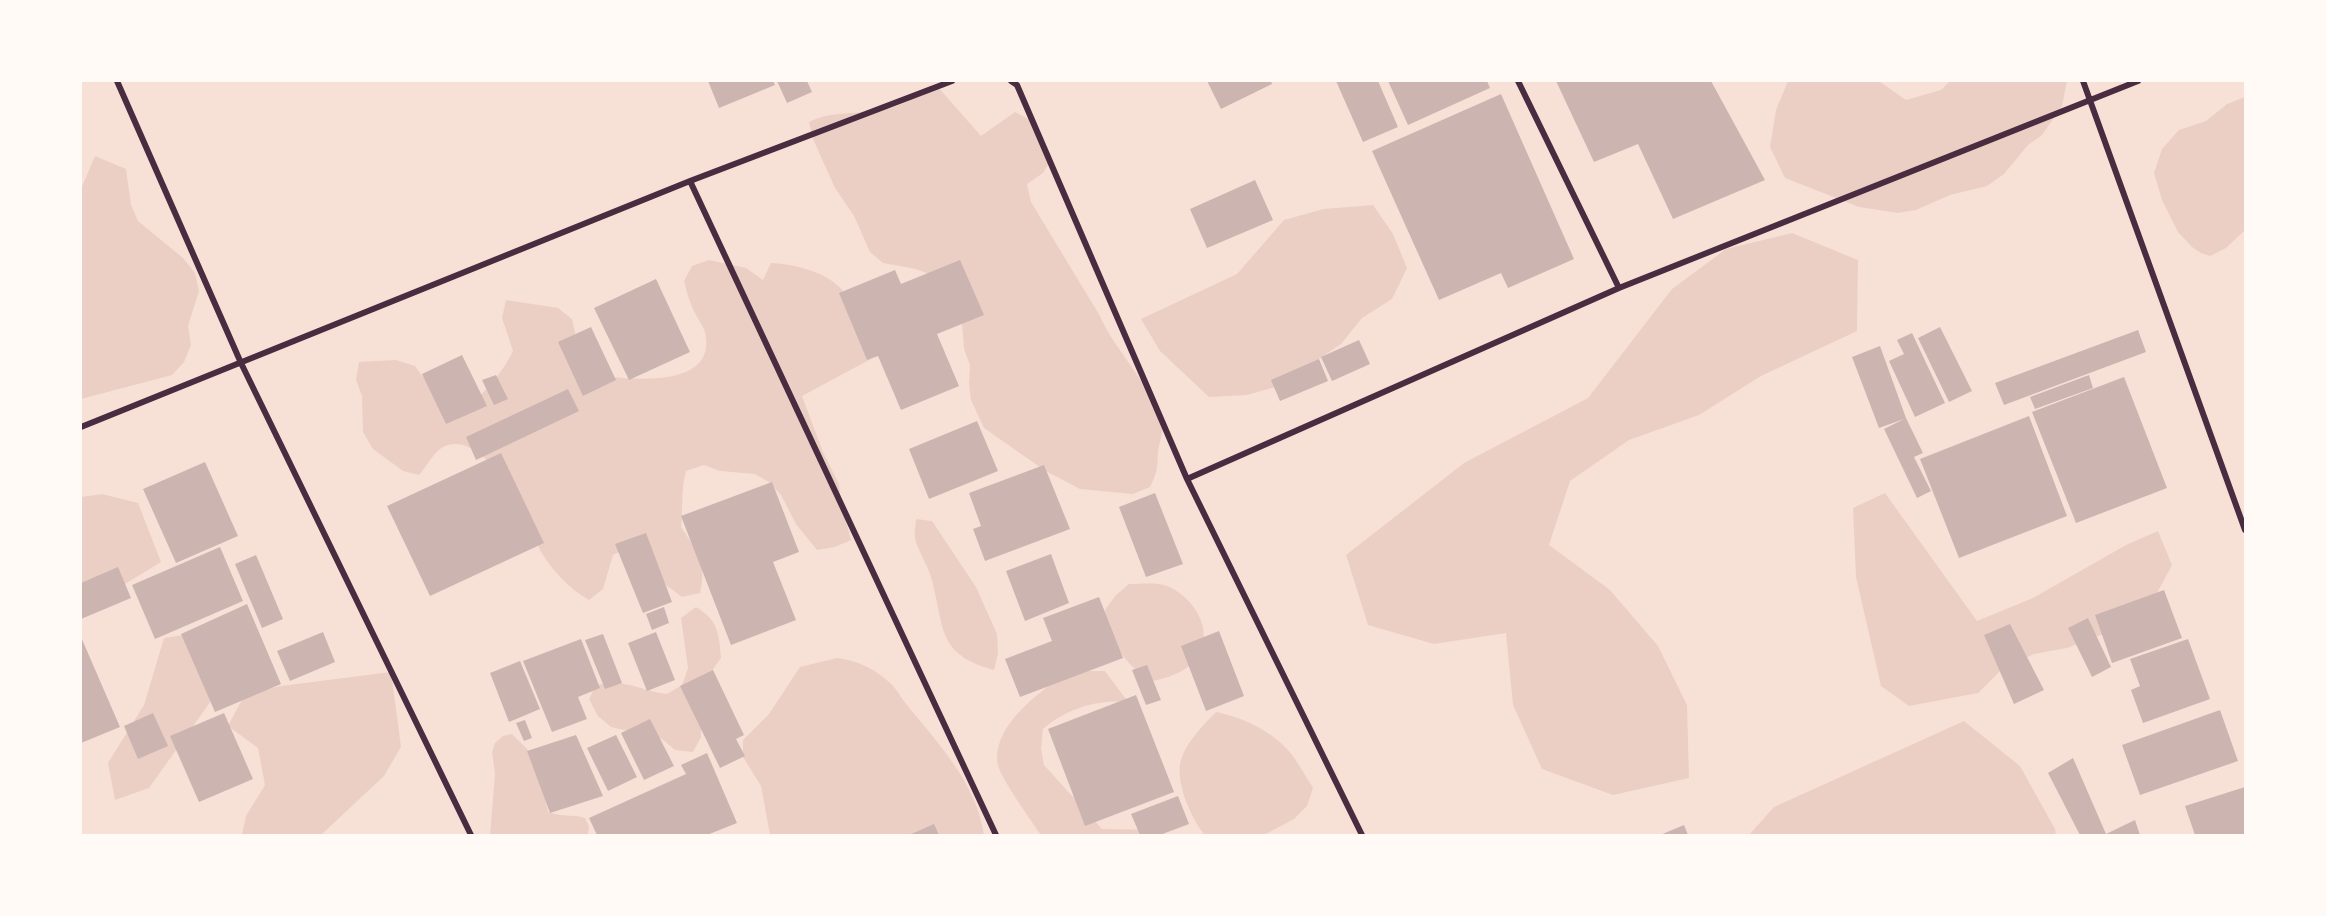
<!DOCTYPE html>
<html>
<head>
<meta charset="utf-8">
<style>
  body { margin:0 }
  #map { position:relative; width:2326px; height:916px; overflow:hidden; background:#f7e1d7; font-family:"Alegreya Sans",sans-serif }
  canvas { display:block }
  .frame { position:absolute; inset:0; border:82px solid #fffaf5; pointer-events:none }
</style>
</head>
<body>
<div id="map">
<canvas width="2326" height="916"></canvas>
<div class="frame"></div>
</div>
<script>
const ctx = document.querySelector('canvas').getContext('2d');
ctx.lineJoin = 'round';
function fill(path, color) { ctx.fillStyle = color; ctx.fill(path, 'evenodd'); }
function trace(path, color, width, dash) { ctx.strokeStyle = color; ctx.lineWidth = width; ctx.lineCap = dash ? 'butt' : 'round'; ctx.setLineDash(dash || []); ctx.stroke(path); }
fill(new Path2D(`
  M 1788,81 L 1879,81 L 1906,100 L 1941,90 L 1950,81 L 2067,81 L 2062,106 L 2042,135 L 2028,145 L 2004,174 L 1987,186 L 1950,195 L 1916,210 L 1898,213 L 1859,207 L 1785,178 L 1770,147 L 1776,110 Z
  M 937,86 L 981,136 L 1015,112 L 1034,122 L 1052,158 L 1043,173 L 1027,184 L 1031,202 L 1100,316 C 1115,352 1157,390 1162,429 C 1162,437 1159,444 1158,452 C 1157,469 1158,471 1150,487 L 1133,494 L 1080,489 L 1044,470 L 984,428 L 971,400 L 969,384 L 970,365 L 964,349 L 960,296 L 950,282 L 916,269 L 883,263 L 870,252 L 854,216 L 835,188 L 813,139 L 809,122 C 833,110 857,115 882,110 C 903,107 919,93 937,86 Z
  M 2245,97 L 2245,230 L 2226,248 L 2210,256 L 2201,253 L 2192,247 L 2178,232 L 2162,200 L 2154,173 L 2162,149 L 2179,130 L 2206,121 L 2227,104 Z
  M 95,156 L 126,169 L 131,205 L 138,221 L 183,258 L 195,273 L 199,291 L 188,326 L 191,345 L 184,362 L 172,375 L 81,399 L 81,189 Z
  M 1373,205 L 1393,234 L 1407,268 L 1392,299 L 1362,318 L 1341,344 L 1279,386 L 1247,395 L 1209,397 L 1160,351 L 1141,319 L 1237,274 L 1284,220 L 1324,209 Z
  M 1792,233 L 1858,260 L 1857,331 L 1761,376 L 1699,415 L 1629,440 L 1570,481 L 1549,545 L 1610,590 L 1658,646 L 1687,705 L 1689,778 L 1613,795 L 1542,769 L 1513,705 L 1506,633 L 1434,644 L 1368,625 L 1346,555 L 1464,463 L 1588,398 L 1672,289 L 1726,249 Z
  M 709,260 L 746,268 L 763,280 L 771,263 C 794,264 828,272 843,291 C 853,304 864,334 872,350 L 871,359 L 802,396 L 823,452 L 839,484 L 841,504 L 851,540 L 835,547 L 817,550 L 796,524 L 781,495 L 769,482 L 755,474 L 720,471 L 704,465 L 686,471 C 681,490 683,508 681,527 C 698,553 707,562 700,593 L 682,597 L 666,585 L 629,547 L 613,555 L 603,589 L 589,600 C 569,589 553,571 541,552 C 535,541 535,527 529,517 C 516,494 476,429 443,447 C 434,452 426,467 419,475 L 403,471 L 373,449 L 363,432 L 362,396 L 356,380 L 359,362 L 396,360 L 415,366 L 436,395 L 469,406 C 487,390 502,373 513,351 L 502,318 L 506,300 L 558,308 L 572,319 L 576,337 L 611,377 C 644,380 717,385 705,332 C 703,326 699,321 696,315 C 690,304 687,293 684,281 L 692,266 Z
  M 1885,493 L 1977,621 L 2033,598 L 2126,545 L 2158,531 L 2172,565 L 2156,595 L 2135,622 L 2067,648 L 2034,654 L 2002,669 L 1978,693 L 1909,706 L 1881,686 L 1856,577 L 1853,508 Z
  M 102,494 L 138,503 L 161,562 L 81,611 L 81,497 Z
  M 916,519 L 932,521 L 976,587 L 997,634 L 998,653 L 994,670 C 935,654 945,626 931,577 C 927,564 918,551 915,538 C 914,532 916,525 916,519 Z
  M 1129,584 C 1140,584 1157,582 1167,586 C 1192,596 1213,627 1200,654 C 1191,670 1169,678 1152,681 C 1126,666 1107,640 1105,610 L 1116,595 Z
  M 696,607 C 718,620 719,633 721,658 L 702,685 L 701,737 L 693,752 L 675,750 L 662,739 L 645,731 L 628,731 L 611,727 L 598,716 L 589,699 L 596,685 C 629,679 637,690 667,694 L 682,685 L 688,668 L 681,618 Z
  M 198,633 L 223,684 L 149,788 L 115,800 L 108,763 L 144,705 L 164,638 Z
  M 837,658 C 858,661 874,668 890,683 C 897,689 901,698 907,705 C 938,743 977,784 984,835 L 770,835 L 761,786 L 743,757 L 743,740 L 769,714 L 800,667 Z
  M 1070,671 L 1105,671 L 1128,702 C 1097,699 1066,709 1043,729 L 1041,748 L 1044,765 L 1102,829 L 1158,830 L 1163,835 L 1041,835 C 1032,822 1000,777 998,765 C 991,725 1042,690 1070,671 Z
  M 391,672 L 401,747 L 384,776 L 321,835 L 242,835 L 246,816 L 265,785 L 258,748 L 228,726 L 245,694 L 281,686 Z
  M 1216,712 C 1243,717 1276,733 1293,756 C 1300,766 1306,777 1313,788 L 1307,806 L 1294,819 L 1264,835 L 1205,835 C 1191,819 1173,778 1182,757 C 1187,742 1205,723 1216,712 Z
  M 1964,721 L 2020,766 L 2055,829 L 2056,835 L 1749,835 L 1774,807 Z
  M 512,734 L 527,749 L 539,773 L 548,812 C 560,817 572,814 585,818 L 589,826 L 588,834 L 490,835 L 495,774 L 492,752 L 495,743 L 503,736 Z`), '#ebcfc5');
fill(new Path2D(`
  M 708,81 L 773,81 L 775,85 L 719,108 Z
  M 777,81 L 807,81 L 812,92 L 787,103 Z
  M 1207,81 L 1271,81 L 1272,84 L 1221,109 Z
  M 1336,81 L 1378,81 L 1398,127 L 1363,142 Z
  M 1388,81 L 1487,81 L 1490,88 L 1408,125 Z
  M 1556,81 L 1711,81 L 1765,180 L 1673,219 L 1638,144 L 1594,162 Z
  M 1501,94 L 1574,259 L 1508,288 L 1501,273 L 1439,300 L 1372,151 Z
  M 1255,180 L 1273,220 L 1207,248 L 1190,209 Z
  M 960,260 L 984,315 L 937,334 L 959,386 L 901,410 L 878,356 L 867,360 L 839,293 L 895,270 L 901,284 Z
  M 656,279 L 690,352 L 629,380 L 594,308 Z
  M 591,327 L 616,380 L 583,396 L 558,342 Z
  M 1940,327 L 1972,391 L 1949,402 L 1918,338 Z
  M 2138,330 L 2146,352 L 2004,405 L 1995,383 Z
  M 1912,333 L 1945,403 L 1915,417 L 1889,361 L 1904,354 L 1897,340 Z
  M 1359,340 L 1370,364 L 1332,381 L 1321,357 Z
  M 1880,346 L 1906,418 L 1923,453 L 1914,457 L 1931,491 L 1917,498 L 1884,429 L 1904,419 L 1879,428 L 1852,357 Z
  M 462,355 L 487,406 L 446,424 L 422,374 Z
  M 1319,359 L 1328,381 L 1280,401 L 1271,380 Z
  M 496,375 L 508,399 L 494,405 L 482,380 Z
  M 2089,375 L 2093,388 L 2035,409 L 2030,397 Z
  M 2124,377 L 2167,488 L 2076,523 L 2032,412 Z
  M 568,389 L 579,411 L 476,460 L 466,437 Z
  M 2029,416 L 2067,516 L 1959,558 L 1920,459 Z
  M 977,421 L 998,471 L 929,499 L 909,449 Z
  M 501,453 L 544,543 L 430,596 L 387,506 Z
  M 205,462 L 238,536 L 176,563 L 143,489 Z
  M 1044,465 L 1070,529 L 985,561 L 973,529 L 981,526 L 969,493 Z
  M 772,482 L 799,552 L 773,562 L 796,620 L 731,645 L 681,516 Z
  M 1155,493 L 1183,564 L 1146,577 L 1119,507 Z
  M 646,533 L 672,602 L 643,613 L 615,544 Z
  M 220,547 L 243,601 L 155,639 L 132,585 Z
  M 1051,554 L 1069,603 L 1025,621 L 1006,571 Z
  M 256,555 L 283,619 L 262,628 L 235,564 Z
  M 118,567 L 131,598 L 81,619 L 81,583 Z
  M 2164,590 L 2182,638 L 2112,663 L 2095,615 Z
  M 1099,597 L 1123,658 L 1020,697 L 1005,659 L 1052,641 L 1043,618 Z
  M 247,604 L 281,684 L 215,712 L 181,634 Z
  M 664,607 L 669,623 L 652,630 L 646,614 Z
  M 2088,618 L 2111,667 L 2092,677 L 2068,628 Z
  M 2010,624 L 2044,690 L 2014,704 L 1984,635 Z
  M 1219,631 L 1244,696 L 1206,711 L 1181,646 Z
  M 323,632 L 335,662 L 290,681 L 277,651 Z
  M 656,632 L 675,680 L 647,691 L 628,643 Z
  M 603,634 L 622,683 L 605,689 L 585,640 Z
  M 81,637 L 120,727 L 81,743 Z
  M 581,639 L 600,688 L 578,697 L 587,719 L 552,732 L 523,661 Z
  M 2188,639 L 2210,699 L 2143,723 L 2131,690 L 2140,686 L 2130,659 Z
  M 520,661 L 540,709 L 509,722 L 490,673 Z
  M 1147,665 L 1161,700 L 1146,705 L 1132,670 Z
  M 713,670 L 744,735 L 736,739 L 745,756 L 720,768 L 680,686 Z
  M 1136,695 L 1174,792 L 1085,826 L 1048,729 Z
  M 2220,710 L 2238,761 L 2140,795 L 2122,745 Z
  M 153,713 L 168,746 L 138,759 L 124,726 Z
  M 224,713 L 253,779 L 199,802 L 170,736 Z
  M 650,719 L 674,766 L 644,780 L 621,733 Z
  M 525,720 L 532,738 L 524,741 L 516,723 Z
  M 576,735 L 603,796 L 550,813 L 527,751 Z
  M 616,735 L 637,777 L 608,791 L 587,748 Z
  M 707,753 L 737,823 L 707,835 L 597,835 L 589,818 L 686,774 L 681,765 Z
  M 2073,758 L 2106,834 L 2135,820 L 2140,835 L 2080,835 L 2048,773 Z
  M 2245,787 L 2245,835 L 2195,835 L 2185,806 Z
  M 1178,796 L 1189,824 L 1160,835 L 1140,835 L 1131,814 Z
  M 934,824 L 939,835 L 909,835 Z
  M 1684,825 L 1688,835 L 1660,835 Z`), '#ccb4b1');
trace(new Path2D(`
  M 117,81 L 241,363 L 471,835
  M 1011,81 L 1017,85 L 1187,479 L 1362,835
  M 1518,81 L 1619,288
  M 2083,81 L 2245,530
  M 690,181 L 996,835
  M 81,427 L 690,181 L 952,81
  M 1187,479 L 1619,288 L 2138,81`), '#4a2c40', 6);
</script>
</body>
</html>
